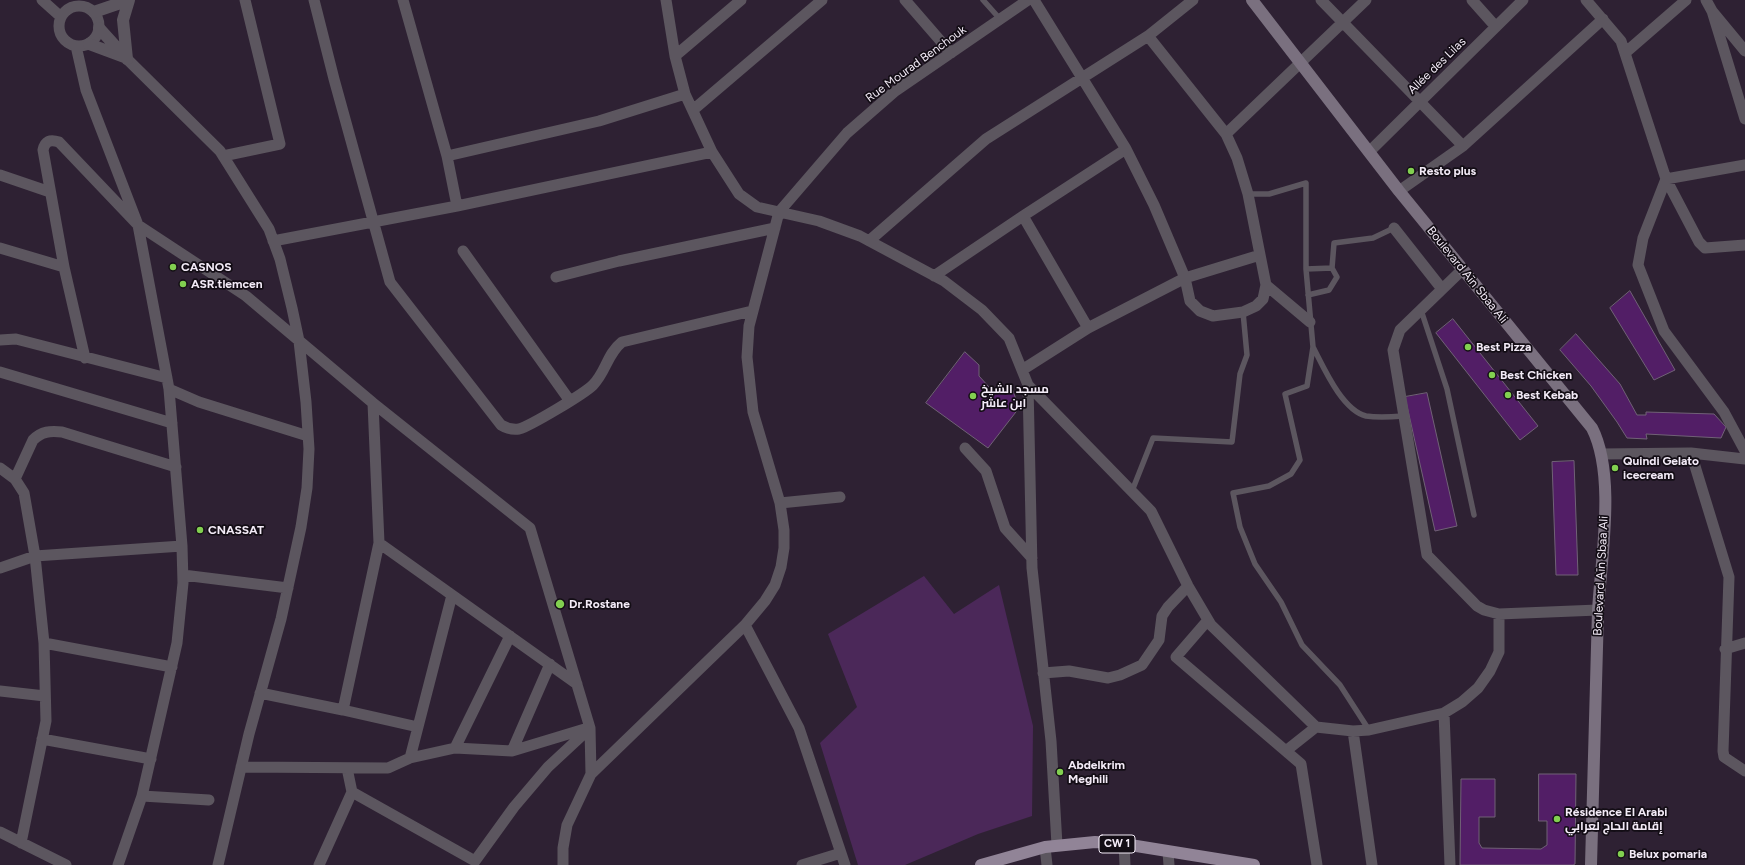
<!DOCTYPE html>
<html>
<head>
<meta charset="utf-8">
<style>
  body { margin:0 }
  canvas { display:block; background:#2e2133 }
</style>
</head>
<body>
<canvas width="1745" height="865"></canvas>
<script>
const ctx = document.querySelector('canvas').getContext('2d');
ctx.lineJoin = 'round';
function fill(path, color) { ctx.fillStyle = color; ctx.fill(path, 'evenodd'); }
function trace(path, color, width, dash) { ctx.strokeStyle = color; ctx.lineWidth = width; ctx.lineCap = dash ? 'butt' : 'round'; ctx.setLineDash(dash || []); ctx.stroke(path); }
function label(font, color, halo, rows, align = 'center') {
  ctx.font = font + ' Figtree,Cairo,sans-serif'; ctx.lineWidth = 3.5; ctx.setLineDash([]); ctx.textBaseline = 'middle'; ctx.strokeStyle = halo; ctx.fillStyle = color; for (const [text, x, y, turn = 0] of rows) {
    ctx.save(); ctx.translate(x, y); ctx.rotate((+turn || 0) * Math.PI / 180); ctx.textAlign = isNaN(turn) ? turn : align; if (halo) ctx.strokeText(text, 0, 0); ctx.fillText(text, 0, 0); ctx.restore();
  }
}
fill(new Path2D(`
  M 924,576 L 954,614 L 999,585 L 1033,726 L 1032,816 L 978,834 L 905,865 L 858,865 L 820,743 L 857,707 L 828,634 Z`), '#4b2859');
const building = new Path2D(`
  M 1630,291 L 1675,370 L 1654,380 L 1610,308 Z
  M 1453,319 L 1538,426 L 1520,440 L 1436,333 Z
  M 1576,334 L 1620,384 L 1637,415 L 1646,415 L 1646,412 L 1714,414 L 1726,427 L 1721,438 L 1646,434 L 1647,439 L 1627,438 L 1617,422 L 1591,386 L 1560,350 Z
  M 965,352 L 979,365 L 979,376 L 989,387 L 1004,389 L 1011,385 L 1019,408 L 988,448 L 926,403 Z
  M 1427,393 L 1457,526 L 1435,531 L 1405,397 Z
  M 1574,461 L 1578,575 L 1556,575 L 1552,462 Z
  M 1539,774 L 1576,774 L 1575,864 L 1573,865 L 1460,865 L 1461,779 L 1495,779 L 1495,817 L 1479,817 L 1479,843 L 1482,848 L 1541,849 L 1547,845 L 1547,821 L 1539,821 Z`);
fill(building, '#521e66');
trace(building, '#706176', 1);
trace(new Path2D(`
  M 983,0 L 1000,19
  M 1248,194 L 1269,194 L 1306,183 L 1306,269
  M 1308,295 L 1329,290 L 1337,277 L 1332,268
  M 1421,310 L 1447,389 L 1474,515
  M 1313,347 L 1306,269 L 1332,268 L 1334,243 L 1373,238 L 1394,228
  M 1132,491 L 1153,438 L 1232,442 L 1240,374 L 1247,355 L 1243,312
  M 1369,730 L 1340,685 L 1302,645 L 1281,602 L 1255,564 L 1240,527 L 1233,493 L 1269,486 L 1291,474 L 1300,460 L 1285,394 L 1307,386 L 1313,347 C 1324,368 1342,410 1366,416 C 1379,418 1391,417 1403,416`), '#5c565f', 5.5);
trace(new Path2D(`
  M 42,0 L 61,17
  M 314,0 L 334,79 L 390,282 L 501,425 C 506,428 512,430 519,429 C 530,426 584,394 593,385 C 606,372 607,354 622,342 L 752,311
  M 403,0 L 447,156 L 457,206
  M 666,0 L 675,56 L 685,94 L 712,152 L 739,194 L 757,207 L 819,221 L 860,236 L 944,281 L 982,310 L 1009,338 L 1028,385 L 1032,568 L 1051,741 L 1057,845
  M 905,0 L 951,53
  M 1034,0 L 1126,149 L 1154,205 L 1185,278 L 1190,301 L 1200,311 L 1213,316 L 1243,312 L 1256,306 L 1263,299 L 1266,285 L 1248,194 L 1237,158 L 1226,134 L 1148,36
  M 1321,0 L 1463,146
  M 1472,0 L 1496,27
  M 1586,0 L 1621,41 L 1666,179 L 1643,238 L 1638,265 L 1664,331 L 1724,412 L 1745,451
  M 1706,0 L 1712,11 L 1745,51
  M59 26a20 20 0 1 1 40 0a20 20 0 1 1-40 0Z
  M 1712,11 L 1745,119
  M 76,46 L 86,90 L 138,225 L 169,389 L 182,546 L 183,583 L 177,643 L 142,796 L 118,865
  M 1625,53 L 1686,0
  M 675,56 L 741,0
  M 127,59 L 220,151 L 269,229 L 280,259 L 292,308 L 299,341 L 306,402 L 309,449 L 307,488 L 301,527 L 281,619 L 249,734 L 218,865
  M 693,110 L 822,0
  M 1226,134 L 1366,0
  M 1369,152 L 1523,0
  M 223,156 L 280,144 L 245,0
  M 447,156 L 599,121 L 685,94
  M 1745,165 L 1666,179 L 1699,242 L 1705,248 L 1745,245
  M 0,175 L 50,192
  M 1399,191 L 1463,146 L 1603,19
  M 1023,216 L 1088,328
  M 1394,228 L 1442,289
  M 273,241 L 457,206 L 712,152
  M 869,241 L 986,139 L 1148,36 L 1193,0
  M 0,248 L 64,267
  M 463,251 L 570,401
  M 1463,269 L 1400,330 L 1393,350 L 1427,555 L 1477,606 L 1484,610 L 1499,614 L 1598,610
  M 934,276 L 1023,216 L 1126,149
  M 556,277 L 619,261 L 775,228
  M 1266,285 L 1310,322
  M 0,340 L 16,339 L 167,378
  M 85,358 L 64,267 L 43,150 C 45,141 50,139 59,142 L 138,225 L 246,296 L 373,403 L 530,528 L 590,728 L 591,774
  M 1022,370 L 1088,328 L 1185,278 L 1260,255
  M 0,372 L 172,423
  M 1028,385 L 1151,511 L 1188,586 L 1211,625 L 1316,727 L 1353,731 L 1369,730 L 1444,713 L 1462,702 L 1478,688 L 1490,671 L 1499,652 L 1499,614
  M 169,389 L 199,402 L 308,436
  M 373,403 L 379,543 L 577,684
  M 965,448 L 986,471 L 1005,528 L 1032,558
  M 1691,453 L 1729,577 L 1723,751 L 1724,757 L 1745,771
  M 1602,454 L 1691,453 L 1745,459
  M 0,468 L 15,479
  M 780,503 L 840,497
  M 379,543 L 343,710 L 418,727
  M 0,568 L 35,556 L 182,546
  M 183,575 L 288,588
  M 1208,620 L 1176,657 L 1301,764 L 1317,865
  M 745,625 L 799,728 L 845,865
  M 44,643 L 172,667
  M 1725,649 L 1745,643
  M 1043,673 L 1069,671 L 1108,678 L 1120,675 L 1142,665 L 1159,640 L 1162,616 L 1168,607 L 1188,586
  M 0,691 L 45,696
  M 260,693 L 343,710
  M 1444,713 L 1450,865
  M 1353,731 L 1372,865
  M 42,739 L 151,759
  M 455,748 L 512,751 L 550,664
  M 1287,750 L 1316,727
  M 512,751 L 588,728
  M 410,758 L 455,748 L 510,636
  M 241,767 L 388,768 L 410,758 L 452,595
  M 347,768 L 352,792 L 475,861 L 514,807 L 548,767 L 590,728
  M 142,796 L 209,800
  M 0,832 L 66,865
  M 21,843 L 46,721 L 44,643 L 35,556 L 24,493 L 15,479 L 33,440 C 42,431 50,431 62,432 L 176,467
  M 1124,844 L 1125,865
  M 1045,847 L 1047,865
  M 1168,852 L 1169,865
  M 319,865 L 352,792
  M 563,865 L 563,848 L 567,825 L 591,774 L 745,625 L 765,601 L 775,585 L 781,567 L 784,548 L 784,530 L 780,503 L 753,412 L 747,357 L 749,326 L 779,212 L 847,133 L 894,92 L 1028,0
  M 802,865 L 841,853`), '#5c565f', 11);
trace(new Path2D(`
  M 94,12 L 129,0
  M 99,28 L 127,59
  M 89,44 L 124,57
  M 127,59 L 123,20 L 129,0`), '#5c565f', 12);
trace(new Path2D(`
  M 1252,0 L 1399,191 L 1592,428 C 1616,475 1601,558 1598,611 C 1595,695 1594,780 1591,865`), '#7a707f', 12);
trace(new Path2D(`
  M 981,865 L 1045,847 L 1095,842 L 1124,844 L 1254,865`), '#918497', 12);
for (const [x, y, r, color] of [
  [1411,171,4,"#82d050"],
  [173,267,4,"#82d050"],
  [183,284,4,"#82d050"],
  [1468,347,4,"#82d050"],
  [1492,375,4,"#82d050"],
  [1508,395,4,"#82d050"],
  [973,396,4,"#82d050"],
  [1615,468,4,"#82d050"],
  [200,530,4,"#82d050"],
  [560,604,5,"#82d050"],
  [1060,772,4,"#82d050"],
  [1557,819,4,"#82d050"],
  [1621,854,4,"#82d050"]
]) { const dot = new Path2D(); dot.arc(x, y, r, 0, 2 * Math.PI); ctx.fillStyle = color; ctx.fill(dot); trace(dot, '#130d15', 1.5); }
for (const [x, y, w] of [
  [1117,844,36]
]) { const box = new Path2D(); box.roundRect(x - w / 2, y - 9, w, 18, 3); ctx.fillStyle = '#130d15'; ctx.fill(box); trace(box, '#f3ebf7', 1); }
label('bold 11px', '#f3ebf7', null, [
  ["CW 1",1117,844]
]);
label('12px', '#f3ebf7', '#130d15', [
  ["Rue Mourad Benchouk",916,64,-36],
  ["Allée des Lilas",1437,66,-44],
  ["Boulevard Aïn Sbaa Ali",1467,275,51],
  ["Boulevard Aïn Sbaa Ali",1601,576,-87]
]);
label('bold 12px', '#f3ebf7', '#130d15', [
  ["Resto plus",1419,171],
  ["CASNOS",181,267],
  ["ASR.tlemcen",191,284],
  ["Best Pizza",1476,347],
  ["Best Chicken",1500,375],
  ["مسجد الشيخ",981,389],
  ["ابن عاشر",981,403],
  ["Best Kebab",1516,395],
  ["Quindi Gelato",1623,461],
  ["icecream",1623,475],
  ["CNASSAT",208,530],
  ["Dr.Rostane",569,604],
  ["Abdelkrim",1068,765],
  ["Meghili",1068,779],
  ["Résidence El Arabi",1565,812],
  ["إقامة الحاج لعرابي",1565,826],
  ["Belux pomaria",1629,854]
], 'left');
</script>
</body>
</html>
